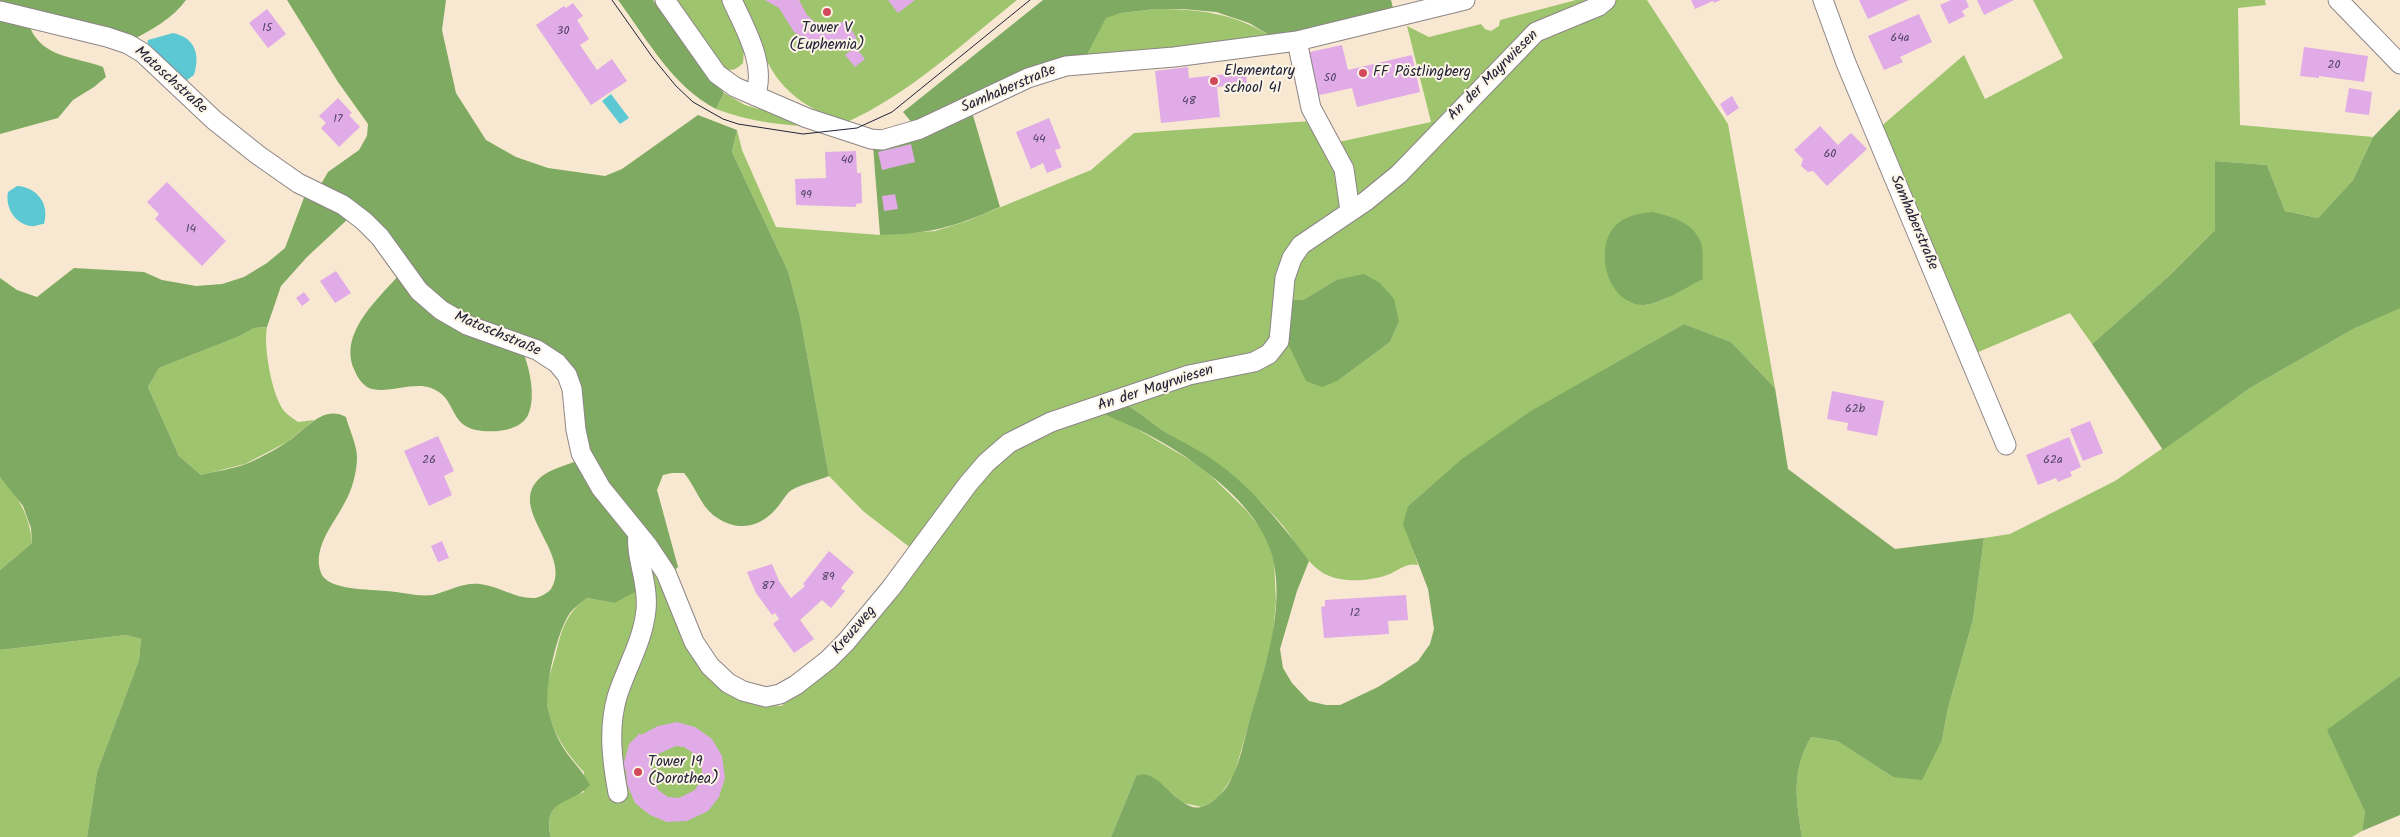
<!DOCTYPE html>
<html>
<head>
<meta charset="utf-8">
<style>
  body { margin:0 }
  canvas { display:block; background:#f8e8d1 }
</style>
</head>
<body>
<canvas width="2400" height="837"></canvas>
<script>
const ctx = document.querySelector('canvas').getContext('2d');
ctx.lineJoin = 'round';
function fill(path, color) { ctx.fillStyle = color; ctx.fill(path, 'evenodd'); }
function trace(path, color, width, dash) { ctx.strokeStyle = color; ctx.lineWidth = width; ctx.lineCap = dash ? 'butt' : 'round'; ctx.setLineDash(dash || []); ctx.stroke(path); }
function label(font, color, halo, rows, align = 'center') {
  ctx.font = font + ' Kalam,sans-serif'; ctx.lineWidth = 4; ctx.setLineDash([]); ctx.textBaseline = 'middle'; ctx.strokeStyle = halo; ctx.fillStyle = color; for (const [text, x, y, turn = 0] of rows) {
    ctx.save(); ctx.translate(x, y); ctx.rotate((+turn || 0) * Math.PI / 180); ctx.textAlign = isNaN(turn) ? turn : align; if (halo) ctx.strokeText(text, 0, 0); ctx.fillText(text, 0, 0); ctx.restore();
  }
}
fill(new Path2D(`
  M 673,0 L 723,0 L 744,50 L 743,63 C 737,69 732,72 724,68 Z
  M 741,0 L 1017,0 C 963,43 910,94 845,123 C 773,96 768,66 741,0 Z
  M 1576,0 L 1596,0 L 1549,20 L 1399,166 L 1357,200 L 1334,143 L 1431,122 L 1407,26 L 1429,37 L 1481,24 L 1485,29 L 1491,31 L 1499,26 L 1500,20 Z
  M 1613,0 L 1647,0 L 1728,124 L 1775,388 L 1731,342 L 1684,324 L 1595,375 L 1430,487 L 1408,506 L 1412,546 L 1418,565 C 1406,562 1398,571 1387,575 C 1370,581 1344,583 1327,575 C 1308,566 1296,543 1284,527 C 1275,516 1265,506 1255,496 C 1226,467 1196,452 1162,430 C 1149,421 1139,411 1124,404 L 1286,340 L 1292,351 L 1339,380 L 1390,342 L 1399,322 L 1336,280 L 1303,300 L 1287,299 L 1299,258 L 1528,45 ZM 1701,243 C 1701,274 1677,300 1646,305 C 1640,305 1632,302 1627,301 Z
  M 2033,0 L 2265,0 L 2266,5 L 2238,8 L 2240,125 L 2373,137 L 2353,180 L 2318,218 L 2285,211 L 2267,165 L 2215,161 L 2215,230 L 2169,276 L 2092,344 L 2070,313 L 1976,353 L 1878,129 L 1964,55 L 1985,99 L 2063,58 Z
  M 1156,9 C 1201,9 1232,13 1271,36 L 1086,57 L 1106,17 L 1121,13 Z
  M 724,93 L 745,105 L 822,127 C 785,126 751,122 716,109 Z
  M 1311,121 C 1324,144 1359,191 1333,215 C 1324,224 1311,230 1301,236 L 1271,339 L 1260,352 L 1035,423 L 912,549 L 863,511 L 829,476 L 800,316 L 788,271 L 732,152 L 737,130 L 742,150 L 776,227 L 880,235 L 935,231 L 967,221 L 1091,170 L 1134,133 Z
  M 2398,307 L 2400,308 L 2400,676 L 2328,730 L 2365,812 L 2362,831 L 2352,837 L 1802,837 C 1796,799 1791,772 1811,737 L 1837,741 L 1893,777 L 1942,740 L 1948,708 L 1973,620 L 1984,538 L 2010,534 L 2115,481 L 2250,388 L 2355,328 Z
  M 267,327 C 263,345 272,398 285,412 C 289,416 294,419 298,422 L 314,420 L 287,442 L 245,464 L 201,475 L 179,456 L 148,387 L 159,368 L 240,336 L 254,328 Z
  M 1100,413 L 1125,422 L 1202,467 L 1246,510 L 1265,534 L 1274,561 L 1276,602 L 1272,643 L 1234,775 L 1218,798 L 1202,807 L 1183,803 L 1163,785 L 1136,776 L 1111,837 L 551,837 C 544,807 559,801 584,792 L 584,772 C 564,751 544,721 547,690 C 548,678 553,665 556,653 C 562,628 566,614 587,598 L 614,603 L 647,553 L 689,643 L 765,704 L 781,706 L 802,692 L 832,669 L 963,501 L 1018,443 Z
  M 0,477 C 18,496 30,516 32,543 L 0,570 Z
  M 126,635 L 141,639 L 139,660 L 97,772 L 87,837 L 0,837 L 0,650 Z`), '#9fc46e');
fill(new Path2D(`
  M 0,0 L 186,0 C 172,19 153,29 132,40 L 0,5 Z
  M 287,0 L 446,0 L 442,30 L 456,93 L 486,140 L 516,157 L 548,168 L 605,176 L 622,169 L 698,115 L 737,130 L 732,152 L 788,271 L 800,316 L 829,476 C 820,480 795,486 789,492 C 784,497 780,505 775,510 C 757,530 734,531 713,515 C 700,504 695,486 684,473 L 672,473 L 663,475 L 657,490 L 678,567 L 674,571 L 594,466 L 586,441 L 572,369 L 457,315 L 321,184 L 328,172 L 359,150 L 367,136 L 368,124 L 338,82 Z
  M 618,0 L 653,0 L 701,66 L 724,93 L 716,109 C 673,87 647,39 618,0 Z
  M 1043,0 L 1391,0 L 1393,8 L 1335,25 L 1271,36 L 1249,23 L 1216,12 L 1183,9 L 1156,9 L 1121,13 L 1106,18 L 1086,57 L 913,124 L 903,112 Z
  M 0,17 L 30,28 C 45,59 74,56 103,67 L 106,77 L 94,87 L 73,100 L 58,118 L 0,134 Z
  M 2400,109 L 2400,308 L 2355,328 L 2250,388 L 2163,450 L 2092,344 L 2169,276 L 2215,230 L 2215,161 L 2267,165 L 2285,211 L 2318,218 L 2353,180 L 2373,137 Z
  M 972,112 L 1000,207 C 954,227 930,234 880,235 L 873,146 Z
  M 305,195 L 349,218 L 307,257 L 281,286 L 267,327 L 254,328 L 240,336 L 159,368 L 148,387 L 179,456 L 201,475 C 216,471 233,469 246,464 C 260,458 275,450 287,442 C 304,431 323,404 346,417 C 349,429 357,445 357,457 C 357,472 352,491 344,504 C 333,525 312,548 321,573 C 328,591 371,589 387,591 C 401,592 419,597 433,595 C 448,591 464,582 480,584 C 499,586 515,599 535,598 C 540,597 548,593 551,589 C 574,554 504,508 541,477 C 550,469 567,465 579,460 L 628,529 L 637,591 L 614,603 L 587,598 C 581,603 575,607 570,613 C 557,631 544,688 548,709 C 550,719 555,733 560,742 C 568,758 582,769 590,785 C 571,806 542,797 551,837 L 87,837 L 97,772 L 139,660 L 141,639 L 126,635 L 0,650 L 0,570 L 32,543 L 31,528 L 23,506 L 0,477 L 0,278 L 17,290 L 37,297 L 74,268 L 144,272 L 162,280 L 196,286 L 222,284 L 244,277 L 267,263 L 285,248 Z
  M 1652,212 C 1670,216 1694,222 1701,243 C 1704,250 1702,270 1703,279 C 1688,286 1660,305 1643,305 C 1607,304 1593,248 1616,225 C 1625,216 1640,213 1652,212 Z
  M 1364,274 L 1380,283 L 1394,299 L 1399,322 L 1390,342 L 1339,380 L 1322,387 L 1306,381 L 1286,340 L 1287,299 L 1303,300 L 1336,280 Z
  M 399,275 L 523,352 C 530,369 536,398 528,415 C 520,432 491,433 476,430 C 448,424 457,397 431,388 C 412,381 383,396 367,387 C 361,383 356,375 354,369 C 339,333 377,300 399,275 Z
  M 1684,324 L 1731,342 L 1775,388 L 1788,469 L 1895,549 L 1984,538 L 1973,620 L 1948,708 L 1942,740 L 1922,780 L 1893,777 L 1837,741 L 1811,737 C 1791,772 1796,799 1802,837 L 1111,837 L 1136,776 C 1139,775 1144,774 1147,775 C 1166,780 1183,815 1204,806 C 1237,792 1241,749 1250,719 C 1264,669 1285,612 1273,559 C 1259,494 1159,434 1100,413 L 1124,404 C 1139,411 1149,421 1162,430 C 1178,440 1196,448 1212,459 C 1251,486 1281,523 1309,561 L 1297,591 L 1280,649 L 1283,668 L 1292,683 L 1309,701 L 1326,705 L 1340,705 L 1378,687 L 1397,675 L 1418,661 L 1430,644 L 1434,629 L 1428,589 L 1403,524 L 1408,506 L 1462,459 L 1531,411 Z
  M 2400,676 L 2400,815 L 2362,831 L 2365,812 L 2327,730 Z`), '#7faa61');
fill(new Path2D(`
  M 173,33 C 196,38 200,55 194,75 L 187,80 L 147,47 L 148,40 Z
  M 611,94 L 629,118 L 620,124 L 602,101 Z
  M 17,186 C 37,187 50,204 44,224 C 40,224 35,227 31,226 C 14,224 5,206 8,192 Z`), '#5cc8d4');
fill(new Path2D(`
  M 765,0 L 799,0 L 807,15 L 815,22 L 832,25 L 846,21 L 857,39 L 829,46 L 811,42 L 794,32 L 779,8 Z
  M 888,0 L 915,0 L 898,13 Z
  M 1691,0 L 1721,0 L 1714,3 L 1713,1 L 1695,9 Z
  M 1859,0 L 1909,0 L 1868,19 Z
  M 1951,0 L 1966,0 L 1969,7 L 1962,11 L 1965,16 L 1949,24 L 1940,5 Z
  M 1977,0 L 2014,0 L 1984,15 Z
  M 573,3 L 583,16 L 577,20 L 589,39 L 580,45 L 597,70 L 612,59 L 627,81 L 591,105 L 536,25 L 564,6 L 566,8 Z
  M 267,9 L 286,34 L 268,48 L 249,23 Z
  M 1919,14 L 1932,42 L 1900,57 L 1903,62 L 1884,70 L 1868,36 Z
  M 1342,45 L 1348,70 L 1412,55 L 1420,92 L 1357,107 L 1352,88 L 1315,96 L 1305,53 Z
  M 855,47 L 865,59 L 855,67 L 845,55 Z
  M 2304,47 L 2368,56 L 2364,82 L 2319,76 L 2319,78 L 2300,76 Z
  M 1188,67 L 1189,78 L 1246,72 L 1247,84 L 1217,87 L 1220,117 L 1161,123 L 1155,71 Z
  M 2349,88 L 2372,92 L 2369,115 L 2345,112 Z
  M 1732,96 L 1739,108 L 1727,116 L 1720,104 Z
  M 338,98 L 352,113 L 349,115 L 360,127 L 339,147 L 321,128 L 326,123 L 319,116 Z
  M 1049,118 L 1061,148 L 1055,150 L 1062,167 L 1047,173 L 1043,163 L 1031,169 L 1016,132 Z
  M 1820,126 L 1838,145 L 1851,133 L 1867,149 L 1827,186 L 1813,171 L 1808,172 L 1801,166 L 1803,159 L 1794,150 Z
  M 911,144 L 915,162 L 882,170 L 878,152 Z
  M 856,151 L 857,173 L 861,173 L 862,203 L 856,204 L 856,207 L 796,205 L 795,179 L 826,178 L 825,152 Z
  M 167,182 L 226,241 L 202,266 L 155,219 L 159,214 L 147,202 Z
  M 895,194 L 898,209 L 884,211 L 882,196 Z
  M 336,271 L 351,293 L 335,303 L 320,281 Z
  M 304,292 L 310,300 L 302,306 L 296,298 Z
  M 1832,391 L 1884,401 L 1877,436 L 1847,430 L 1848,423 L 1827,419 Z
  M 2090,421 L 2103,453 L 2083,461 L 2070,429 Z
  M 438,436 L 454,471 L 444,476 L 452,495 L 429,506 L 404,451 Z
  M 2069,437 L 2081,467 L 2070,472 L 2072,476 L 2058,482 L 2056,478 L 2038,485 L 2026,455 Z
  M 442,541 L 449,558 L 438,562 L 431,546 Z
  M 829,551 L 854,572 L 841,588 L 845,591 L 831,608 L 822,600 L 800,620 L 814,639 L 794,653 L 773,624 L 779,619 L 775,613 L 772,615 L 756,593 L 747,572 L 772,564 L 779,581 L 791,598 L 805,586 L 803,584 Z
  M 1406,595 L 1408,620 L 1388,621 L 1389,634 L 1324,638 L 1321,607 L 1325,606 L 1325,600 Z
  M 677,722 L 695,727 L 712,739 L 722,756 L 725,778 L 719,797 L 708,811 L 687,821 L 667,822 L 650,815 L 635,803 L 627,784 L 626,769 L 622,770 L 629,744 L 640,733 L 641,735 L 658,726 ZM 676,746 L 684,747 L 696,755 L 702,769 L 702,777 L 695,790 L 679,798 L 668,797 L 658,790 L 651,773 L 652,766 L 658,754 Z`), '#e0abe7');
const minor = new Path2D(`
  M 665,0 L 717,74 L 735,87 L 807,118 L 871,139 L 882,140 L 920,129 L 1028,78 L 1066,66 L 1174,57 L 1297,41 L 1465,0
  M 732,0 C 745,29 767,65 755,96
  M 1823,0 L 1846,63 L 2006,445
  M 2338,0 L 2400,64
  M 0,11 L 107,37 L 128,44 L 143,53 L 214,120 L 258,155 L 298,183 L 343,205 L 364,221 L 380,237 L 419,291 L 441,310 L 467,325 L 537,350 L 557,363 L 567,375 L 572,389 L 576,430 L 581,453 L 601,488 L 648,546 L 666,573 L 694,642 L 710,666 L 728,683 L 743,691 L 766,697 L 780,694 L 796,685 L 828,660 L 846,642 L 891,588 L 968,484 L 986,463 L 1009,443 L 1051,422 L 1189,375 L 1254,362 L 1269,354 L 1279,341 L 1285,278 L 1292,258 L 1301,245 L 1366,201 L 1399,174 L 1536,32 L 1599,6 L 1606,0
  M 1297,41 L 1311,108 L 1344,169 L 1350,211
  M 618,793 C 612,761 608,729 617,697 C 626,668 643,641 646,610 C 649,583 635,557 638,534`);
trace(minor, '#8d8586', 21);
trace(minor, '#fff', 19);
trace(new Path2D(`
  M 612,0 L 653,58 L 676,86 L 693,102 L 723,119 L 738,124 L 803,134 L 857,128 L 892,112 L 1030,0`), '#22223b', 1);
for (const [x, y, r, color] of [
  [827,12,5,"#d1495b"],
  [1363,73,5,"#d1495b"],
  [1214,81,5,"#d1495b"],
  [638,772,5,"#d1495b"]
]) { const dot = new Path2D(); dot.arc(x, y, r, 0, 2 * Math.PI); ctx.fillStyle = color; ctx.fill(dot); trace(dot, '#fcf5e5', 2); }
label('12px', '#524466', null, [
  ["15",267,29],
  ["30",563,32],
  ["64a",1900,39],
  ["20",2334,66],
  ["50",1330,79],
  ["48",1189,102],
  ["17",338,120],
  ["44",1039,140],
  ["60",1830,155],
  ["40",847,161],
  ["99",806,196],
  ["14",191,230],
  ["62b",1855,410],
  ["26",429,461],
  ["62a",2053,461],
  ["89",828,578],
  ["87",768,587],
  ["12",1355,614]
]);
label('15px', '#22223b', '#fcf5e5', [
  ["Tower V",827,29,"center"],
  ["(Euphemia)",827,46,"center"],
  ["Elementary",1224,72],
  ["school 41",1224,89],
  ["FF Pöstlingberg",1373,73],
  ["Tower 19",648,763],
  ["(Dorothea)",648,780]
], 'left');
label('15px', '#22223b', '#fcf5e5', [
  ["An der Mayrwiesen",1494,76,-45],
  ["Matoschstraße",170,81,42],
  ["Samhaberstraße",1009,90,-23],
  ["Samhaberstraße",1913,223,67],
  ["Matoschstraße",497,335,23],
  ["An der Mayrwiesen",1156,389,-18],
  ["Kreuzweg",855,631,-49]
]);
</script>
</body>
</html>
